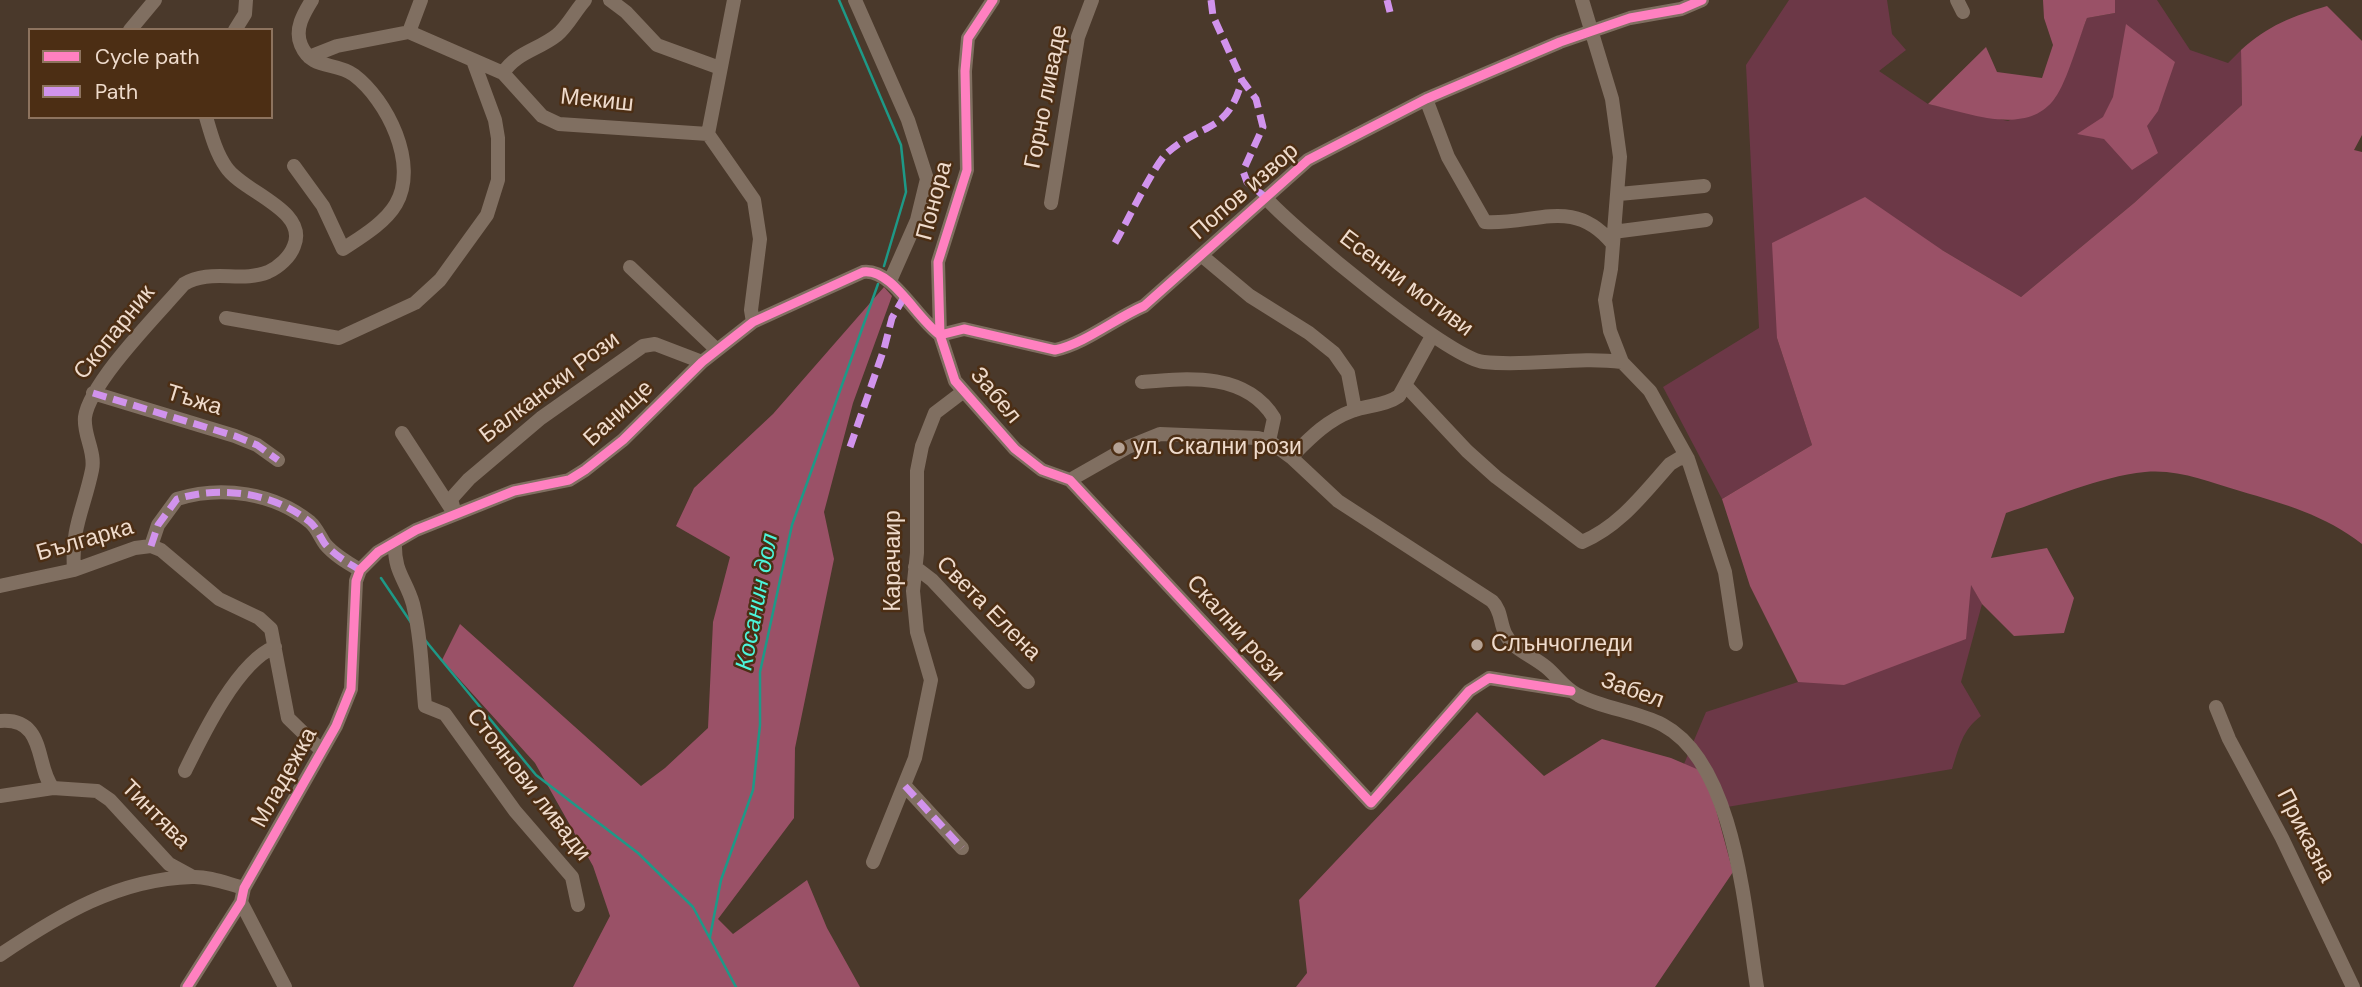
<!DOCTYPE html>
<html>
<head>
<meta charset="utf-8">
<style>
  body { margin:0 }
  #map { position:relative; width:2362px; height:987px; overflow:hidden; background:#4a392b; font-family:"DM Sans",sans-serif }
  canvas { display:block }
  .legend { position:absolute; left:28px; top:28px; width:245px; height:91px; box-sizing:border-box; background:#4c2e14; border:2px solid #8d735e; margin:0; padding:9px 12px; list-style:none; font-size:21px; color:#efdbcc }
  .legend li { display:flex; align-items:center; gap:14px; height:35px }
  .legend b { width:35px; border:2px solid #8d735e }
</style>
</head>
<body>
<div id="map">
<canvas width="2362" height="987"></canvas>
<ul class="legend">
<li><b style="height:9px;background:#ff80c0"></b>Cycle path</li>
<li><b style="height:9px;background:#d193ec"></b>Path</li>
</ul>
</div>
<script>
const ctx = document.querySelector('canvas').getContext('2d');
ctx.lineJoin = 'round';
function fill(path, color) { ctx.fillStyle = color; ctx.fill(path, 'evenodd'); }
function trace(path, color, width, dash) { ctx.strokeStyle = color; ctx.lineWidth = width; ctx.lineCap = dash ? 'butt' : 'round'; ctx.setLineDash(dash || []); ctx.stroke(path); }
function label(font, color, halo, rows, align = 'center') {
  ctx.font = font + ' "DM Sans",sans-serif'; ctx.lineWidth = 5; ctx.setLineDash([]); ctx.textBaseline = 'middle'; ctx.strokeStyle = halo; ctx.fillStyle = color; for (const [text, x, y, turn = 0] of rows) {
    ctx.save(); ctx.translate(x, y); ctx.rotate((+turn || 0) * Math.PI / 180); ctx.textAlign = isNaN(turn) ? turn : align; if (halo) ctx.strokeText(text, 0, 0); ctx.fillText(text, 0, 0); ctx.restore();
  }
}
fill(new Path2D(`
  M 1789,0 L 1887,0 L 1892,34 L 1906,50 L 1879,71 L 1928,104 L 2008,121 L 2055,98 L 2087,18 L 2115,13 L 2115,0 L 2157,0 L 2190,50 L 2228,63 L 2241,50 L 2242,105 L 2134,203 L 2021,297 L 1942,250 L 1777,338 L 1812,445 L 1722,499 L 1663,387 L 1759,328 L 1746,65 Z
  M 1971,584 L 1982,604 L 1961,682 L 1981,716 C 1962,730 1959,748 1952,769 L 1721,808 L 1684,764 L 1706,712 L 1798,682 Z`), '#6c3847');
fill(new Path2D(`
  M 2043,0 L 2115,0 L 2115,13 L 2087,18 C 2079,38 2067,82 2055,98 C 2027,138 1966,112 1928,104 L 1986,47 L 1997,72 L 2042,78 L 2053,45 L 2044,18 Z
  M 2327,6 L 2362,41 L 2362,135 L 2354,150 L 2362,152 L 2362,544 C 2325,515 2284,504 2240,491 C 2208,482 2180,469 2145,472 C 2098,477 2052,498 2006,513 L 1991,558 L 2047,548 L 2074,598 L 2064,633 L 2014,636 L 1982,604 L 1971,585 L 1966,639 L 1844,685 L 1798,682 L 1750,586 L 1722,499 L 1812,445 L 1777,338 L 1772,243 L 1865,197 L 1942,250 L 2021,297 L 2134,203 L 2242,105 L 2241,50 C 2267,26 2293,16 2327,6 Z
  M 2126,24 L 2175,62 L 2158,111 L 2147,126 L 2158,153 L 2132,170 L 2104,139 L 2077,134 L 2103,117 L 2113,97 Z
  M 884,287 L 892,296 L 853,403 L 824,512 L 834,559 L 795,748 L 794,818 L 718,919 L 733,934 L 807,880 L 827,928 L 860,987 L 573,987 L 610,916 L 593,866 L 535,763 L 442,660 L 460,624 L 641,786 L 665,768 L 708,728 L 713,622 L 730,557 L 676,526 L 694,488 L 773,414 Z
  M 1477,712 L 1544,776 L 1602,739 L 1671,758 L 1706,773 L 1733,872 L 1655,987 L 1296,987 L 1307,973 L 1299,900 Z`), '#9a5167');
trace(new Path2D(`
  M 839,0 L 901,145 L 906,192 L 884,266
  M 381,578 L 412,624
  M 425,640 L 536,775 L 638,853 L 693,907 L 736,987
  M 710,937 L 721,880 L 753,790 L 760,725 L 760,672 L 792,525 L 878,284`), '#1e9987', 2.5);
trace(new Path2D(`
  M 610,0 L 626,12 L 657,45 L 720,68
  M 855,0 L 908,120 L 927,179 L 917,220 L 890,281
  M 993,0 L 968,38 L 965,71 L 967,170 L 938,262 L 940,335 L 955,381 L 1015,449 L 1042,470 L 1070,480 L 1371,803 L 1469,691 L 1489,678 L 1571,691
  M 1582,0 L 1612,99 L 1620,157 L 1611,269 L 1605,300 L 1610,331 L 1622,362 L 1650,391 L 1688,459 L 1725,572 L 1736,644
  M 1957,0 L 1963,12
  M 130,30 L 155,0
  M 235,30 L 245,14 L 246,0
  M 409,32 L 421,0
  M 309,57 L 337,46 L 409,32 L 503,73 L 542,116 L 559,124 L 708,134
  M 503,73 C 517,52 538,50 557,35 C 568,26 575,11 585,0
  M 1426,99 L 1448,157 L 1485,222 C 1535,225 1573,196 1612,243
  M 708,134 L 754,200 L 760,239 L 751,310 L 753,322
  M 708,134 L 734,0
  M 294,166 L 323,206 L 343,249 C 361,237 385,223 396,204 C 419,164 387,100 354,75 C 335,61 312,71 301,45 C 294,29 304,13 312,0
  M 1619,194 L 1704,186
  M 1265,197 C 1292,228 1449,359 1484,362 C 1530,367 1576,356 1622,362
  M 1051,203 L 1078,37 L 1092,0
  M 1613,232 L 1706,220
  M 1201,255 L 1250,296 L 1309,333 L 1334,353 L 1348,373 L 1355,410
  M 630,267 L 717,350
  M 226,318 L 339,338 L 415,303 L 440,280 L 487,215 L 498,180 L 498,138 L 495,120 L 474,63
  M 940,335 L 964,329 L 1055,350 C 1086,343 1114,319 1144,306 L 1308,160 L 1426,99 L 1560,42 L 1630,18 L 1681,9 L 1702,0
  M 1142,382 C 1188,378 1246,372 1274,418 L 1269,441
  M 1406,386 L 1467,451 L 1496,477 L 1582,542 C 1620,526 1644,493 1670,464 L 1680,458 L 1688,459
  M 93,393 L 235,436 L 257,445 L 278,460
  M 402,433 L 452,510
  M 1291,457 C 1309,439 1327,420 1352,411 C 1368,405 1385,406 1399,396 L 1432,336
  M 1070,480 L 1128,447 L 1160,434 L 1258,438 L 1269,441 L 1291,457 L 1338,501 L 1492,601 C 1505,614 1497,631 1515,646 C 1525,654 1536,659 1546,667 C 1557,676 1565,689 1578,695 C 1604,709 1636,711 1663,725 C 1736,764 1745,914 1757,987
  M 455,514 L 451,499 L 469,479 L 541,418 L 643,346 L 655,344 L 702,362
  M 395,543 C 394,573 406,579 413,604 C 421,637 422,672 425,706 L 445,714 L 515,811 L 572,877 L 578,905
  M 151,546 L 158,525 L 177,499 C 222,485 274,493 310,522 C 317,528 320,537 325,544 C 334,555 348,563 360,570
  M 915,567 L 932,580 L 1028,682
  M 74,570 C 71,527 84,509 92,470 C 96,452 83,435 85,417 C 90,382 159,313 184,284 C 209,268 242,283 268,272 C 279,267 290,257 294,246 C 309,210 242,192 226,167 C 216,153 211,134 206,117
  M 0,586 L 74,570 L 135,548 L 151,546 L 161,550 L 219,599 L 259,618 L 271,629 L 288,718 L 321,750
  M 2216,707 L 2229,739 L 2282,838 L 2353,987
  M 0,721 C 47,717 35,768 53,788
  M 185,771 C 202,736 238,661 275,647
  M 905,786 L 962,848
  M 0,796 L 53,788 L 97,791 L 110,800 L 169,864 L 191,876
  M 873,862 L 915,758 L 931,680 L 917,632 L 913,591 L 917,553 L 917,471 L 922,446 L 935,413 L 964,391
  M 241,902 L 285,987
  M 0,955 C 59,915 118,879 192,877 C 209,876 228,884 244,888
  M 187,987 L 241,902 L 244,888 L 336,726 L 351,689 L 356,581 L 360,570 L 378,552 L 416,530 L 514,491 L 569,480 L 585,470 L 623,440 L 702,362 L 753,322 L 863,272 C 892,268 916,318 940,335`), '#806f61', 14);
trace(new Path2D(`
  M 1211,0 L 1213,16 L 1242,80 L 1256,99 L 1263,127 L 1243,171 L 1247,182 L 1265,197
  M 1387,0 L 1390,12
  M 1115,243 C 1126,224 1154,165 1167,153 C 1202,122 1228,134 1242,80
  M 93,393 L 235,436 L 257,445 L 278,460
  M 850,447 L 884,349 L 892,318 L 903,299
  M 151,546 L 158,525 L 177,499 C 222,485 274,493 310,522 C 317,528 320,537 325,544 C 334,555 348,563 360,570
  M 905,786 L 962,848`), '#d193ec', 7, [14, 7]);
trace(new Path2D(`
  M 993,0 L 968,38 L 965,71 L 967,170 L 938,262 L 940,335 L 955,381 L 1015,449 L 1042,470 L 1070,480 L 1371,803 L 1469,691 L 1489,678 L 1571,691
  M 940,335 L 964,329 L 1055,350 C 1086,343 1114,319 1144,306 L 1308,160 L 1426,99 L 1560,42 L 1630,18 L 1681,9 L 1702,0
  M 187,987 L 241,902 L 244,888 L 336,726 L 351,689 L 356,581 L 360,570 L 378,552 L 416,530 L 514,491 L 569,480 L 585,470 L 623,440 L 702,362 L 753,322 L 863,272 C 892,268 916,318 940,335`), '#ff80c0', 9);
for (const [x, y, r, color] of [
  [1119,448,7,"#b5a294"],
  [1477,645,7,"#b5a294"]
]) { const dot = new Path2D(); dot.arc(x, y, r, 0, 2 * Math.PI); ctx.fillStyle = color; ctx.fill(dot); trace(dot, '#4c2e14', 2.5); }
label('23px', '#efdbcc', '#4c2e14', [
  ["Горно ливаде",1047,97,-79],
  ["Мекиш",597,101,6],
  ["Попов извор",1245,192,-41],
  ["Понора",935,201,-75],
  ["Есенни мотиви",1406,284,37],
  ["Скопарник",115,333,-51],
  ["Балкански Рози",550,388,-37],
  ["Забел",995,396,50],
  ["Тъжа",194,401,17],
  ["Банище",619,414,-43],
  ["Българка",85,541,-16],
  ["Карачаир",894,561,-90],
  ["Света Елена",988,609,45],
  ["Скални рози",1235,629,48],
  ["Забел",1632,691,20],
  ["Младежка",285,778,-61],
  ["Стоянови ливади",528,785,52],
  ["Тинтява",155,815,45],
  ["Приказна",2305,836,63]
]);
label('23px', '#efdbcc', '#4c2e14', [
  ["ул. Скални рози",1133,448],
  ["Слънчогледи",1491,645]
], 'left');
label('italic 24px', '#4bf5db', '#4c2e14', [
  ["Косанин дол",758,602,-79]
]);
</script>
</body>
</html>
